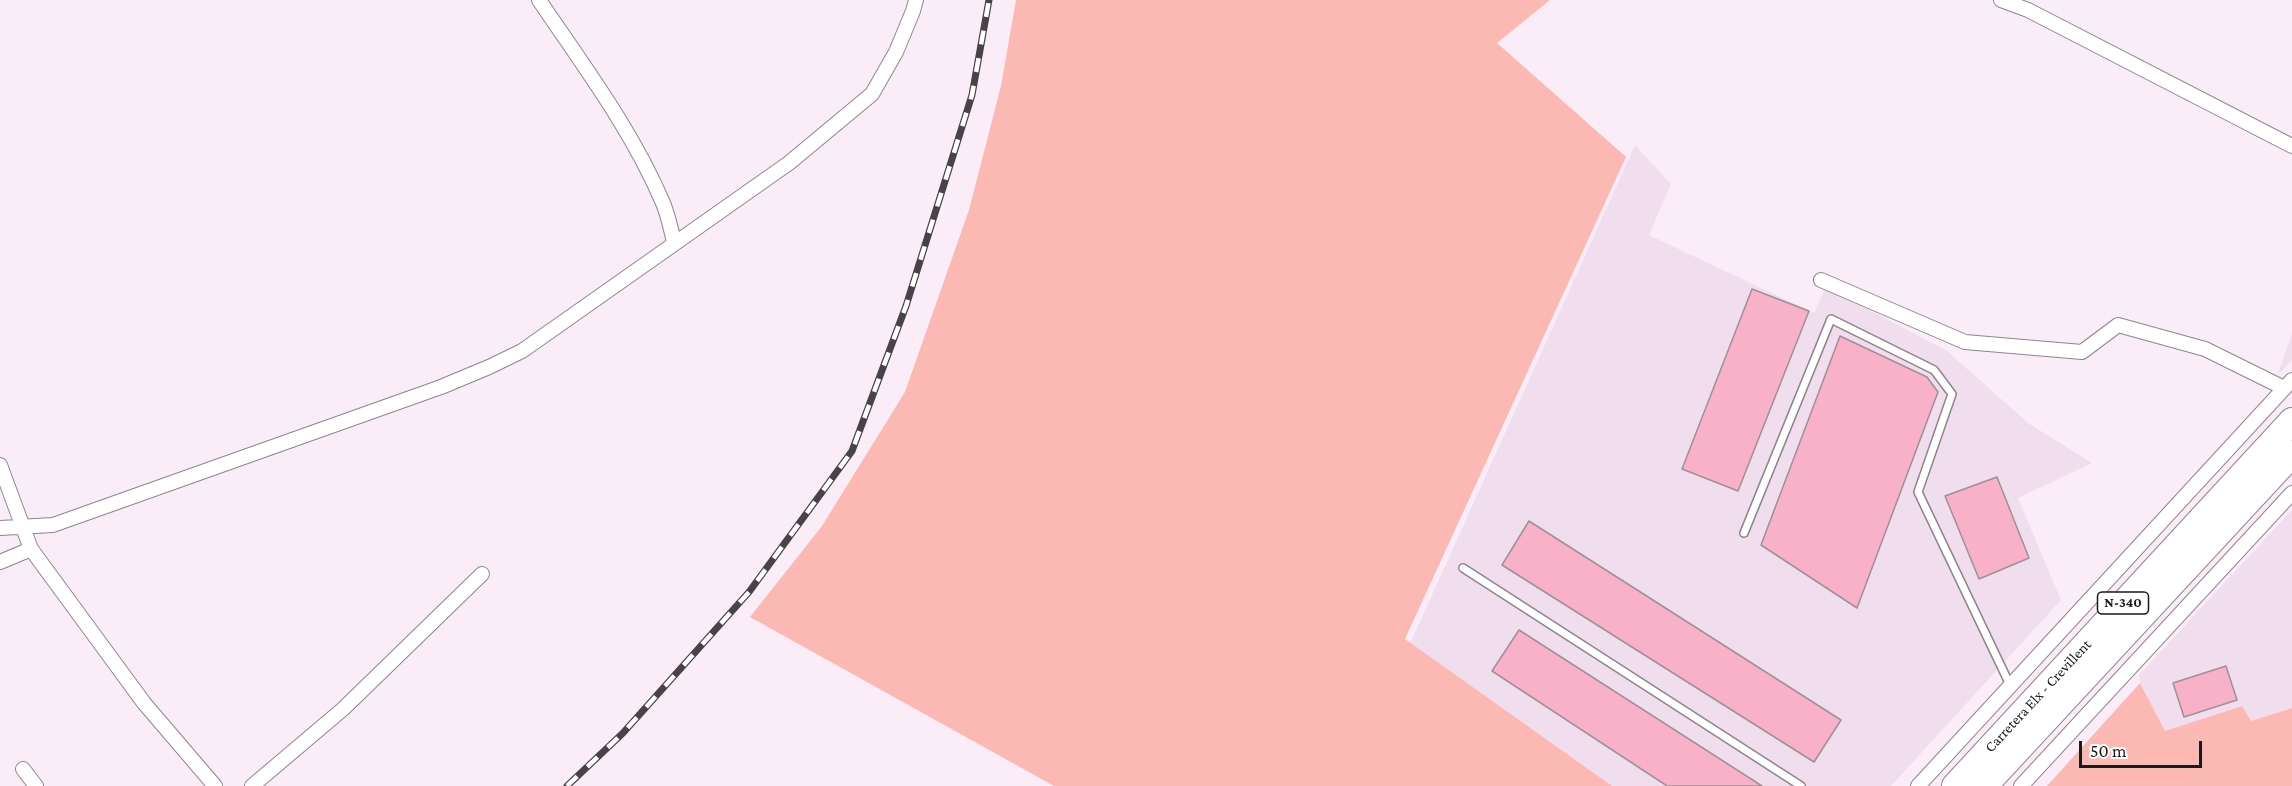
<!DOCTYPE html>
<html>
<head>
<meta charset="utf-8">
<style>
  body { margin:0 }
  #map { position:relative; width:2292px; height:786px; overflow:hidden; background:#faedf8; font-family:"Crimson Pro",serif }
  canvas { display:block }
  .scale { position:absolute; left:2079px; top:741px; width:123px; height:27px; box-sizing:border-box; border:3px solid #1c181b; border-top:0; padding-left:8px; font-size:18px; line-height:21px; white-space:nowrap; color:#1c181b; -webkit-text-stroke:4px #fff; paint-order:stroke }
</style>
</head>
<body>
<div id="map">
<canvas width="2292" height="786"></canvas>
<div class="scale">50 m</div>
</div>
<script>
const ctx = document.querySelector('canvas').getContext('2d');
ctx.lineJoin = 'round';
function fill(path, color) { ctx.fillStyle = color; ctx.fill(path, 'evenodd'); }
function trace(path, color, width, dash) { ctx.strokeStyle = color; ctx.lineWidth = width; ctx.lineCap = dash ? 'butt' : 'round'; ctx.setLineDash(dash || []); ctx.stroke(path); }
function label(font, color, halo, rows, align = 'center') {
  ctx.font = font + ' "Crimson Pro",serif'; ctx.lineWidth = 4.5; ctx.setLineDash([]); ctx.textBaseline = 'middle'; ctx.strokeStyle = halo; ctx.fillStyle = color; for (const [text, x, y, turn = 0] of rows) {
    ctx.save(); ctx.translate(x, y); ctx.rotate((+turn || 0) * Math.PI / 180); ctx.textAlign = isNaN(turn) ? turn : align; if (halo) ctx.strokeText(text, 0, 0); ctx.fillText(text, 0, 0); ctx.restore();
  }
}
fill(new Path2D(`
  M 1635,145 L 1671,184 L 1649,235 L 1814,313 L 1826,287 L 1947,351 L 2028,423 L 2092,463 L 2018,498 L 2061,600 L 1891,786 L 1320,786 L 1413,637 Z
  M 2292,333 L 2292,360 L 2277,376 Z
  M 2292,510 L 2292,708 L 2251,721 L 2242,706 L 2165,731 L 2140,683 L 2139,675 Z`), '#f0deee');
fill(new Path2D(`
  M 1016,0 L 1550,0 L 1497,43 L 1626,157 L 1405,639 L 1612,786 L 1054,786 L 750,617 L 822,526 L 905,392 L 969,210 L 1001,86 Z
  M 2140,683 L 2165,731 L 2242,706 L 2251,721 L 2292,708 L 2292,786 L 2047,786 Z`), '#fcb9b3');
const building = new Path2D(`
  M 1752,289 L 1809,311 L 1738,491 L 1682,469 Z
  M 1840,336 L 1927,377 L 1938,392 L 1857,608 L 1761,545 Z
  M 1997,477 L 2029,558 L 1979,579 L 1945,496 Z
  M 1529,521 L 1841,720 L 1814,762 L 1502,565 Z
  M 1519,630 L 1762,786 L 1667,786 L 1492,671 Z
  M 2226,666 L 2237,700 L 2184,717 L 2173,683 Z`);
fill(building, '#f9b0c9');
trace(building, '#9f9095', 1.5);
const lane = new Path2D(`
  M 1744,533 L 1831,319 L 1934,370 L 1952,394 L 1918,492 L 2010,685
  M 1463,568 L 1801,786`);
const street = new Path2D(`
  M 539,0 C 583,65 632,130 663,203 C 668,215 671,229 674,242
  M 2001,0 L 2028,10 L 2292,146
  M 1821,280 L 1965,342 L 2082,352 L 2118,325 L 2205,349 L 2284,388
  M 0,465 L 31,549 L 144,703 L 215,786
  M 0,528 L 53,525 L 441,387 L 489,367 L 522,351 L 789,163 L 872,94 L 896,52 L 913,11 L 916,0
  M 0,562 L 31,549
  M 23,769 L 36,786
  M 252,786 L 343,709 L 482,574
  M 1918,786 L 2292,380
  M 2021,786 L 2292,493`);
const highway = new Path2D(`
  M 1955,786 L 2292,421
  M 1984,786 L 2292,454`);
trace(lane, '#8f848e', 10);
trace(street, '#8f848e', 16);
trace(highway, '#8f848e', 28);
trace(lane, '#fff', 7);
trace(street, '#fff', 14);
trace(highway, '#fff', 26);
const rail = new Path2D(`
  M 567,786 L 623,733 L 749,592 L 852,451 L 906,306 L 972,95 L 989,0`);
trace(rail, '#494348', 7);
trace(rail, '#fff', 4.5, [14]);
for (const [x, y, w] of [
  [2123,603,51]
]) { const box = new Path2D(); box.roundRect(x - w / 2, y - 11, w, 22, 4.5); ctx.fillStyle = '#fff'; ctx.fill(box); trace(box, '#1c181b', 1.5); }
label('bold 14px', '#1c181b', null, [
  ["N-340",2123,603]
]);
label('15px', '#1c181b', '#fff', [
  ["Carretera Elx - Crevillent",2038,696,-47]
]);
</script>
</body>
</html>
